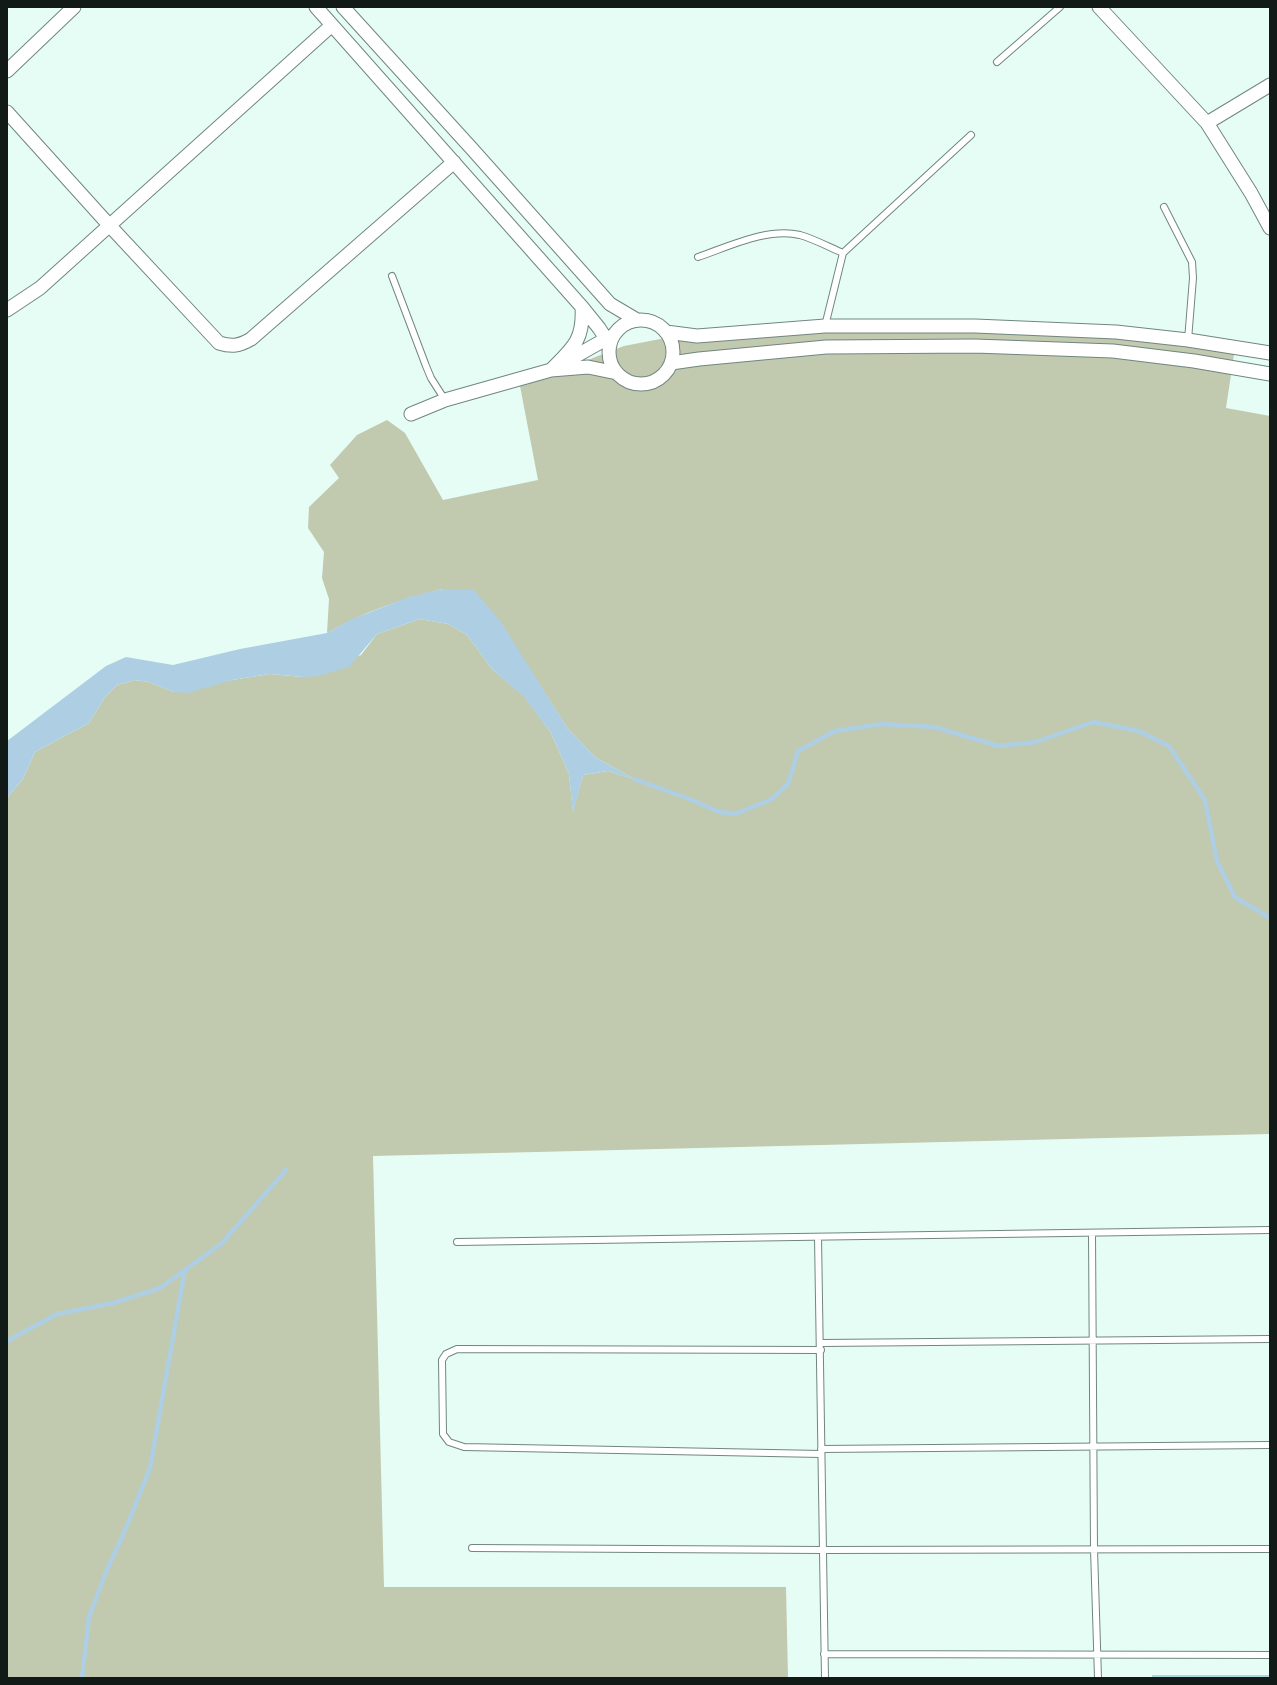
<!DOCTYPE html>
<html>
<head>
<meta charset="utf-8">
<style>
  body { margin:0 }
  #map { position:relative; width:1277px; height:1685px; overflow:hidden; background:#e6fdf6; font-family:"Work Sans",sans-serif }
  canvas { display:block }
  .frame { position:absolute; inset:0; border:8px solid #121a18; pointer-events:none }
</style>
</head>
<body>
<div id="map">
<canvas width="1277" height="1685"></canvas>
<div class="frame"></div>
</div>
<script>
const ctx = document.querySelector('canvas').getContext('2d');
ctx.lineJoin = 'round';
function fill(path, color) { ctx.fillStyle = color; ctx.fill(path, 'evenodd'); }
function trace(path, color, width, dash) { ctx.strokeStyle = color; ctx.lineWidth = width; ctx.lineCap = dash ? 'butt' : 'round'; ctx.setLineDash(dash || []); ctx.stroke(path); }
fill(new Path2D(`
  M 868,325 L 1118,330 L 1235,348 L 1226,408 L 1270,416 L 1270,1134 L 373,1156 L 384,1587 L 786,1587 L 788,1678 L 7,1678 L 7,798 L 23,779 L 35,752 L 89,723 L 105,697 L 117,685 L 135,680 L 149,682 L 174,692 L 232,680 L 270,674 L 303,677 L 361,655 L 377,634 L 420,619 L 448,624 L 467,635 L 492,669 L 524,696 L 551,733 L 569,774 L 573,812 L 583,775 L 608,771 L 636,780 L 595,757 L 568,729 L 538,682 L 442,589 C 402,599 363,612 327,633 L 329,599 L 322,578 L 324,552 L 308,528 L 309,507 L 339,478 L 330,465 L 357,435 L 387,420 L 405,433 L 443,500 L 538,480 L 520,386 L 624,346 L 681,335 Z`), '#c1c9af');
fill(new Path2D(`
  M 442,589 L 474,590 L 501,622 L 568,729 L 595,757 L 638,781 L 608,771 L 583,775 L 573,814 L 569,774 L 551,733 L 524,697 L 492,669 L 467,635 L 448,624 L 420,619 L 377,634 L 349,667 L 318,676 L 303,677 L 270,674 L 232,680 L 188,693 L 174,692 L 149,682 L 135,680 L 117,685 L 105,697 L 89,723 L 35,752 L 23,779 L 7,798 L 7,741 L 106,666 L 126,657 L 173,665 L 240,649 L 327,633 L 350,620 L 409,597 Z`), '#aecfe3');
trace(new Path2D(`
  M 634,779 L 684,797 L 720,812 L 735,814 L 772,799 L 788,784 L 798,751 L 835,731 L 882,724 L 934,727 L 999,746 L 1036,742 L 1093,722 L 1139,731 L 1169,746 L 1205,800 L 1217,861 L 1235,897 L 1270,918
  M 7,1341 L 57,1314 L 113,1303 L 160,1288 L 221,1244 L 286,1170
  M 82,1678 L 89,1617 L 106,1572 L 126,1528 L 150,1468 L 185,1269`), '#aecfe3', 4.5);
fill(new Path2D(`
  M 1152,1675 L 1270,1675 L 1270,1678 L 1152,1678 Z`), '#abd6db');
const service = new Path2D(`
  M 997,62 L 1060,7
  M 1164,207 L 1192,262 L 1193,278 L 1188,340
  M 698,257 C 728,247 768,227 800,235 C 814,239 829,247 843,253
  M 392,276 L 426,366 L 431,378 L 445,400
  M 825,326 L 843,253 L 971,135
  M 1092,1233 L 1094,1549 L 1098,1678
  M 818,1237 L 825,1678
  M 457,1242 L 1270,1230
  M 821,1343 L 1270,1339
  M 821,1350 L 457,1349 L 446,1354 L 442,1360 L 443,1434 L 449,1442 L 464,1447 L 821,1454
  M 821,1449 L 1270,1445
  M 472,1548 L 823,1550 L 1270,1549
  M 824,1654 L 1270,1655`);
const minor = new Path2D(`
  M 316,7 L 582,307 L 599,328 L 610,345
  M 343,7 L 473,150 L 610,304 L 637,320
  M 1099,7 L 1207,123 L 1251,193 L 1270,228
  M 7,71 L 74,7
  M 7,112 L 109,225 L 219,343 C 232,347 239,346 251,339 L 454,162
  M 1207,123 L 1270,85
  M 582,307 C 584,340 573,348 551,370 L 588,367 L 617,373
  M 7,310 L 40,288 L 332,25
  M609 352a32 32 0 1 1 64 0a32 32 0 1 1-64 0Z
  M 666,332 L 697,336 L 825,326 L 975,326 L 1116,332 L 1188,340 L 1270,353
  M 671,363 L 699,359 L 826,347 L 975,346 L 1113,351 L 1194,361 L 1270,374
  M 411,414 L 445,400 L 551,370 L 606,339`);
trace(service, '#718680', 8);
trace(minor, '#718680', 15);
trace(service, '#fff', 6);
trace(minor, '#fff', 13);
</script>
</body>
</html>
